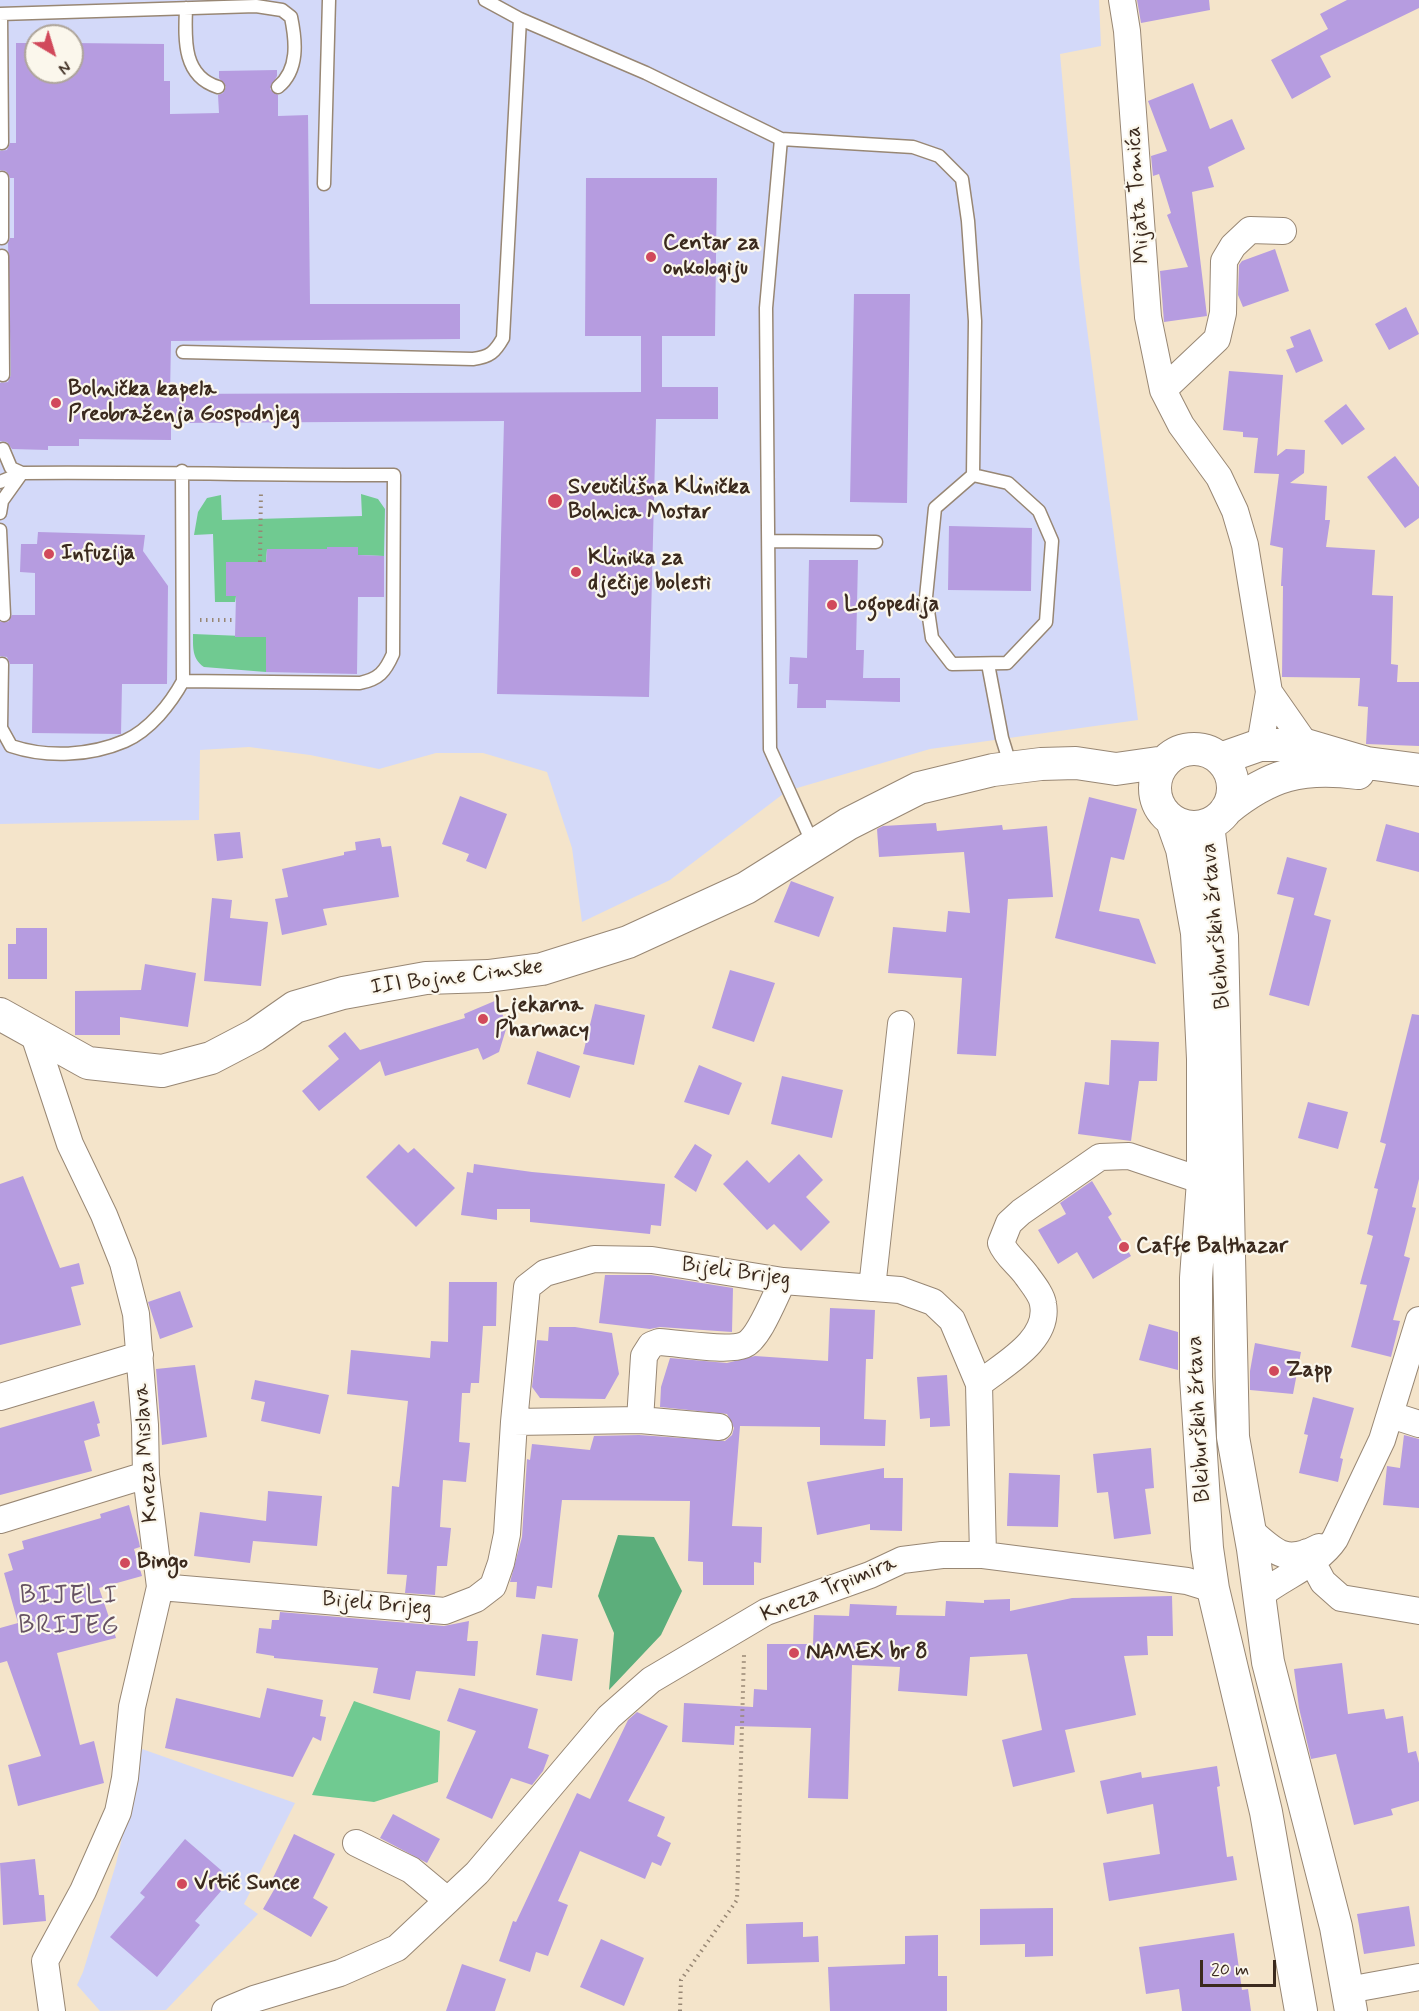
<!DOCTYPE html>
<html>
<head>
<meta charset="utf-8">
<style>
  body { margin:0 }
  #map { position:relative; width:1419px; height:2011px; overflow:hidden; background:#f4e4ca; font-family:Mynerve,sans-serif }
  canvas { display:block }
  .north { position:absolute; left:24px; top:24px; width:60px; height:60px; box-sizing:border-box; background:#fbf7ec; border:2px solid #aea59a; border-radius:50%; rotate:142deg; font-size:16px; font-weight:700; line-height:24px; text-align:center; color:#3b2a1e }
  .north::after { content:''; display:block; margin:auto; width:21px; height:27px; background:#d1495b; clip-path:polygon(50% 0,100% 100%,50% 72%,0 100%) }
  .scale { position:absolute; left:1200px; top:1960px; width:76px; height:27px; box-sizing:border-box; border:3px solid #3b2a1e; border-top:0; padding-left:8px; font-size:18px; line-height:21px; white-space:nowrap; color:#3b2a1e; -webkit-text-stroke:4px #fbf7ec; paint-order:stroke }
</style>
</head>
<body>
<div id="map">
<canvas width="1419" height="2011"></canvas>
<div class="north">N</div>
<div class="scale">20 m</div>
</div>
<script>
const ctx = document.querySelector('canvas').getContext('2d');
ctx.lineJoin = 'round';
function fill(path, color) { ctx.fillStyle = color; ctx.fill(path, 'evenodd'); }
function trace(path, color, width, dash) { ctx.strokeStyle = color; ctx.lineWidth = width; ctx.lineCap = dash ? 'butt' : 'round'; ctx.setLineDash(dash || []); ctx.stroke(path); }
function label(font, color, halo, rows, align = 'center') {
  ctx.font = font + ' Mynerve,sans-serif'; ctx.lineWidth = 4.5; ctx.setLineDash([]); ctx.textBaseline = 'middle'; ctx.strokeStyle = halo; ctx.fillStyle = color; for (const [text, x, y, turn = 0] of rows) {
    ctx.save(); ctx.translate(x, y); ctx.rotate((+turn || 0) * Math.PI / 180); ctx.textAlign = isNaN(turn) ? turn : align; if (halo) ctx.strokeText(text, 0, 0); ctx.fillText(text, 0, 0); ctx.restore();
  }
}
fill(new Path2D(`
  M 0,0 L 1099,0 L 1101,46 L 1060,54 L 1081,282 L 1138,720 L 930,749 L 787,791 L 670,880 L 582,922 L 572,848 L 547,772 L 483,753 L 436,753 L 379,769 L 310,755 L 249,747 L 200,750 L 199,820 L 0,824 ZM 36,36 L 72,36 L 72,72 L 36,72 Z
  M 142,1749 L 295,1803 L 244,1904 L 258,1914 L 166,2010 L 100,2011 L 77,1985 L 83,1972 L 116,1864 Z`), '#d3d9f9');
fill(new Path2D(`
  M 361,494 L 378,499 L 385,509 L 384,556 L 358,555 L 327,547 L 327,557 L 298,549 L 267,549 L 266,562 L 236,596 L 235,602 L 215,602 L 213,534 L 194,535 L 198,512 L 207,498 L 221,495 L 222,520 L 362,516 Z
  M 193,634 L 266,637 L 266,672 L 204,667 C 192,659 193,647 193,634 Z
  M 354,1701 L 440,1731 L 438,1782 L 374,1802 L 312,1795 Z`), '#70ca91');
fill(new Path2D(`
  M 618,1535 L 654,1537 L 682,1591 L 661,1635 L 609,1690 L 614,1633 L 598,1596 Z`), '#5cae7b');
fill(new Path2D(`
  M 1137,0 L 1209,0 L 1210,10 L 1141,23 Z
  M 1347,0 L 1419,0 L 1419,8 L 1320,56 L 1331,77 L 1292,99 L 1271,60 L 1328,29 L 1320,14 Z
  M 16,43 L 36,43 L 36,72 L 72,72 L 72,43 L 164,44 L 164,81 L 170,81 L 170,114 L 219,113 L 218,95 L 223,93 L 226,87 L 219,78 L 219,71 L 277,70 L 277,76 L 270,89 L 278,95 L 278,116 L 308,115 L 310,304 L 460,304 L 460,339 L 171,341 L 170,394 L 641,392 L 641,336 L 585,336 L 586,178 L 717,178 L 715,336 L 662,336 L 662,387 L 718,387 L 718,419 L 656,419 L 649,697 L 497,694 L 504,421 L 171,423 L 171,440 L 79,439 L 79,446 L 48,446 L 48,450 L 12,449 L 7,442 L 0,441 L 0,383 L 8,382 L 11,375 L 8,243 L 10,238 L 14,238 L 14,178 L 10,178 L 6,171 L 0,170 L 0,151 L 7,150 L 10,143 L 16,143 Z
  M 1193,83 L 1210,129 L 1232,119 L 1245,149 L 1208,167 L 1214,187 L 1192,192 L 1207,316 L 1164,322 L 1160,271 L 1188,267 L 1167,215 L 1171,213 L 1159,174 L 1153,176 L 1151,156 L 1167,151 L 1148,101 Z
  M 1275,249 L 1289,291 L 1243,307 L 1238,295 L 1239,265 L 1242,261 Z
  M 854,294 L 910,294 L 907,503 L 850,502 Z
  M 1406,307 L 1419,334 L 1389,350 L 1375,324 Z
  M 1310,329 L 1323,361 L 1296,373 L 1286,350 L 1294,347 L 1290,337 Z
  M 1229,371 L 1283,375 L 1277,456 L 1286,449 L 1305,450 L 1304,473 L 1290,483 L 1327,486 L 1325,520 L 1330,520 L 1326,547 L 1375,550 L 1372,595 L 1393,596 L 1391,664 L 1398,665 L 1397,682 L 1419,682 L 1419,746 L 1366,744 L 1368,707 L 1358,706 L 1360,678 L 1282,677 L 1283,586 L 1281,586 L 1283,548 L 1270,545 L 1279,474 L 1254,473 L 1258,438 L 1243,437 L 1243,432 L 1223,430 Z
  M 1346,404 L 1365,429 L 1342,445 L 1324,421 Z
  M 1395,456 L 1419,487 L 1419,518 L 1405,528 L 1367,477 Z
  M 949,526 L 1032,528 L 1031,591 L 948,590 Z
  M 38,532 L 145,535 L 143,551 L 168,586 L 167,684 L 122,684 L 121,734 L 32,733 L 33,664 L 10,664 L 7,657 L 0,656 L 0,622 L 8,622 L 12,615 L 35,615 L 35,573 L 20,572 L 21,544 L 37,544 Z
  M 327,547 L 358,547 L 358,555 L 384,556 L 384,597 L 358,597 L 357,674 L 266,672 L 266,637 L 235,637 L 236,596 L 226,596 L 226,562 L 266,562 L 267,549 L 327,549 Z
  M 809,560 L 858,560 L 856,650 L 864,650 L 863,678 L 900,678 L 900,702 L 826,700 L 826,708 L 797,708 L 798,684 L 789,684 L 790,657 L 807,658 Z
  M 460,796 L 507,814 L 486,869 L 466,861 L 469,854 L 442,844 Z
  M 1089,797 L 1137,809 L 1124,860 L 1111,857 L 1099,911 L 1139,919 L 1156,964 L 1055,938 Z
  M 936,823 L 937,831 L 1002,825 L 1003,830 L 1047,826 L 1053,897 L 1008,899 L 996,1056 L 957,1054 L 962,978 L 888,973 L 893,927 L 946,932 L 948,911 L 970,913 L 964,852 L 879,857 L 877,829 L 883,826 Z
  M 1386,824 L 1419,833 L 1419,872 L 1376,861 Z
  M 240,832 L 243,858 L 217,861 L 214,834 Z
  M 380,838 L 382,847 L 391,846 L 399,897 L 323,909 L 327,925 L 282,935 L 275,899 L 288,897 L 282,869 L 344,855 L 344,852 L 356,850 L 355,842 Z
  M 1287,857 L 1327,868 L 1314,915 L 1331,920 L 1309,1006 L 1269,995 L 1294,898 L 1277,894 Z
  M 791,881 L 834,897 L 819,937 L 774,922 Z
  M 212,898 L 232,900 L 230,918 L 268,922 L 261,986 L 204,981 Z
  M 16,928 L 47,928 L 47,979 L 8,979 L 8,944 L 16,944 Z
  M 145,964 L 196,973 L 188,1027 L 120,1017 L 120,1035 L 75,1035 L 75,991 L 141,990 Z
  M 730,970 L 775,983 L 754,1042 L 712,1028 Z
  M 497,1000 L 507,1026 L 499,1052 L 483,1060 L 478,1048 L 385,1076 L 380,1061 L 319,1111 L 302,1091 L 339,1059 L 328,1046 L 345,1032 L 360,1050 L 465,1018 L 464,1014 Z
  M 595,1004 L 645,1015 L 634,1065 L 583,1054 Z
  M 1412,1014 L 1419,1015 L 1419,1179 L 1412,1207 L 1416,1208 L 1404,1256 L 1410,1258 L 1393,1320 L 1400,1321 L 1391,1357 L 1351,1347 L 1367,1285 L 1360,1284 L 1373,1236 L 1367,1234 L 1378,1189 L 1374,1188 L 1386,1144 L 1380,1142 Z
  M 1111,1040 L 1159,1042 L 1157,1081 L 1139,1081 L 1131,1141 L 1078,1134 L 1085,1082 L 1109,1085 Z
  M 537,1051 L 580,1066 L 570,1098 L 527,1084 Z
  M 699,1065 L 742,1083 L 729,1115 L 684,1102 Z
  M 782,1076 L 843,1090 L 832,1138 L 771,1124 Z
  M 1308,1102 L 1348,1112 L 1338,1149 L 1298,1138 Z
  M 399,1144 L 408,1153 L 414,1148 L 455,1188 L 416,1227 L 366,1177 Z
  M 695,1144 L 712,1155 L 696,1192 L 674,1177 Z
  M 799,1154 L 823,1180 L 806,1197 L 830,1222 L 801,1251 L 774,1224 L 767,1230 L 723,1184 L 747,1160 L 769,1183 Z
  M 474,1164 L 532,1172 L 665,1184 L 661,1226 L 651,1225 L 650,1234 L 530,1222 L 530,1209 L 497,1209 L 497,1220 L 461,1215 L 467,1172 L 473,1173 Z
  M 23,1176 L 60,1268 L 79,1263 L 84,1284 L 71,1287 L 81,1325 L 0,1345 L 0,1184 Z
  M 1092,1181 L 1112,1214 L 1108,1217 L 1131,1256 L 1093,1279 L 1077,1252 L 1058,1264 L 1038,1230 L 1066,1214 L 1060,1203 Z
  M 605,1275 L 651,1275 L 733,1288 L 732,1332 L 660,1327 L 650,1329 L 599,1323 Z
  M 449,1282 L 497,1282 L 496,1326 L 483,1326 L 479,1383 L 471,1383 L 470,1393 L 462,1393 L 459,1442 L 470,1443 L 466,1482 L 443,1480 L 440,1527 L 451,1528 L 447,1566 L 437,1566 L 435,1595 L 405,1593 L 407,1575 L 387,1574 L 392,1486 L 399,1487 L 408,1401 L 347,1394 L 351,1350 L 430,1358 L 431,1341 L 448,1342 Z
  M 180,1291 L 193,1327 L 160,1339 L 148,1302 Z
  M 830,1308 L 875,1310 L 873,1359 L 866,1359 L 864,1419 L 886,1420 L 885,1446 L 820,1445 L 820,1427 L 740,1426 L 732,1526 L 762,1527 L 761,1563 L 754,1562 L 754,1585 L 703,1585 L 703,1562 L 688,1561 L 690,1501 L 562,1500 L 552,1588 L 537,1586 L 535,1599 L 516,1597 L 517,1582 L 510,1582 L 522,1537 L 527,1459 L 530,1460 L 532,1444 L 590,1450 L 594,1436 L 639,1435 L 725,1441 L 732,1435 L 734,1428 L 727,1414 L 660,1407 L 661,1387 L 670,1358 L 727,1363 L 755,1356 L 828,1361 Z
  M 1149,1324 L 1178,1332 L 1178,1370 L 1139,1360 Z
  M 549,1327 L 575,1327 L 612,1333 L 619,1374 L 605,1399 L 540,1398 L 532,1387 L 537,1340 L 548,1341 Z
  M 1255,1343 L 1301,1352 L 1293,1394 L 1250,1390 L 1250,1371 Z
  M 195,1365 L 207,1437 L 162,1445 L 156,1369 Z
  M 947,1375 L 950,1426 L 930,1427 L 930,1418 L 920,1419 L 917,1377 Z
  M 255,1380 L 329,1395 L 320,1434 L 261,1421 L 265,1402 L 251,1399 Z
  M 1313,1397 L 1354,1408 L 1340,1458 L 1343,1459 L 1338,1482 L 1299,1473 L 1308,1435 L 1304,1434 Z
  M 94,1401 L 100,1423 L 97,1424 L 100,1436 L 84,1441 L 92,1471 L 0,1495 L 0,1428 Z
  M 1404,1435 L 1419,1439 L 1419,1508 L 1383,1505 L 1387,1466 L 1400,1468 Z
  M 1151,1448 L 1154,1488 L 1145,1489 L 1151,1534 L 1114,1539 L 1108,1492 L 1097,1493 L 1093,1454 Z
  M 884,1468 L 884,1478 L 903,1478 L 902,1531 L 870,1530 L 870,1524 L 817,1535 L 807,1482 Z
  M 1009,1473 L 1060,1475 L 1058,1527 L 1007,1526 Z
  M 268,1491 L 322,1496 L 317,1546 L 253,1541 L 250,1563 L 194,1556 L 200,1512 L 266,1521 Z
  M 129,1505 L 139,1542 L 140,1547 L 134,1549 L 142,1576 L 99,1588 L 116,1638 L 57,1653 L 80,1745 L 94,1741 L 104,1783 L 18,1806 L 8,1765 L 41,1756 L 7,1661 L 0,1663 L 0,1628 L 18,1623 L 4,1573 L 13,1570 L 8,1554 L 24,1549 L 22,1541 L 101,1518 L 100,1514 Z
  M 1172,1596 L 1173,1636 L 1147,1636 L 1148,1655 L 1124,1656 L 1136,1715 L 1065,1730 L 1075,1772 L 1013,1787 L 1002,1740 L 1042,1730 L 1027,1654 L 970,1657 L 967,1696 L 898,1691 L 900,1667 L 852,1665 L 848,1799 L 808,1798 L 811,1728 L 735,1726 L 734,1745 L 682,1742 L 684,1703 L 753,1707 L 754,1689 L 767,1690 L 767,1644 L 813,1644 L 814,1615 L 849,1616 L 850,1604 L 897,1606 L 896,1615 L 945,1616 L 946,1601 L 984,1603 L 984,1600 L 1010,1599 L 1010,1611 L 1072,1598 Z
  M 280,1612 L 444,1626 L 469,1621 L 467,1641 L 478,1641 L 475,1676 L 416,1671 L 410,1700 L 373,1693 L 378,1668 L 274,1658 L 274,1656 L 256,1653 L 259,1628 L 271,1629 L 272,1620 L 279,1620 Z
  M 542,1634 L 578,1639 L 572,1681 L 536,1675 Z
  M 1342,1663 L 1348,1714 L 1384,1709 L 1386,1719 L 1403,1716 L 1408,1753 L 1416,1751 L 1419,1763 L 1419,1801 L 1391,1809 L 1393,1815 L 1354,1825 L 1336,1754 L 1311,1759 L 1299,1708 L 1294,1669 Z
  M 267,1688 L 323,1700 L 320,1716 L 326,1717 L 321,1741 L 313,1737 L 293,1777 L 165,1748 L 176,1698 L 260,1718 Z
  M 459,1688 L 538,1709 L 528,1748 L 549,1755 L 543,1771 L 532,1785 L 511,1778 L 492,1819 L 446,1798 L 476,1731 L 447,1721 Z
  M 637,1712 L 668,1726 L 628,1801 L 665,1817 L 657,1836 L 671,1843 L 661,1866 L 652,1862 L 645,1879 L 580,1851 L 558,1901 L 568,1905 L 548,1956 L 536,1952 L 530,1972 L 499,1961 L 513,1921 L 516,1922 L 577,1793 L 590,1799 L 628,1720 Z
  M 1217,1766 L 1220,1786 L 1217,1787 L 1227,1857 L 1233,1856 L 1237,1880 L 1109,1901 L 1103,1863 L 1160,1854 L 1153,1804 L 1107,1814 L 1100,1781 L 1141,1772 L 1142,1778 Z
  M 393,1814 L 440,1839 L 427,1863 L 380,1838 Z
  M 294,1834 L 335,1854 L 313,1898 L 328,1907 L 311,1937 L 263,1909 L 279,1881 L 273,1878 Z
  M 185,1839 L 222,1871 L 219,1875 L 228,1883 L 195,1921 L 200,1925 L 157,1977 L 110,1937 L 145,1897 L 140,1893 Z
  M 35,1859 L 39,1895 L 44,1895 L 46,1921 L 3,1925 L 0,1863 Z
  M 1409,1906 L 1415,1946 L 1364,1954 L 1357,1914 Z
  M 1053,1908 L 1053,1956 L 1025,1957 L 1025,1944 L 980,1945 L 980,1909 Z
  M 803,1922 L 803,1937 L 818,1936 L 819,1962 L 747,1964 L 746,1924 Z
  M 1234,1933 L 1242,1990 L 1248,1989 L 1251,2011 L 1182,2011 L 1179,1989 L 1146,1994 L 1139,1947 Z
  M 938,1935 L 938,1976 L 947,1976 L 947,2011 L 830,2011 L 828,1967 L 905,1964 L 905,1936 Z
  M 601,1939 L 644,1958 L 624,2006 L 580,1987 Z
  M 462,1964 L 506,1979 L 495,2011 L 446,2011 Z`), '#b69ce0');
const service = new Path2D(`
  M 485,0 L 520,19 L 646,73 L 781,139 L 913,147 L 939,156 L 962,179 L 968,221 L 975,321 L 973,475 L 935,508 L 926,597 L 932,638 L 952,664 L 1007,663 L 1046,622 L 1052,541 L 1039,511 L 1008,483 L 973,475
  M 186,8 C 185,38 182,76 218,87
  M 0,14 L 256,6 L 282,10 L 291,17 C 296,41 299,70 278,87
  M 1,14 L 2,143
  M 781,139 L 766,308 L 770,749 L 813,844
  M 2,178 L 2,238
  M 324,184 L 329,0
  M 2,256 L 3,375
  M 183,352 L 473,359 C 490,357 495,352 503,338 L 520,19
  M 0,482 L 22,473 C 146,472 270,475 394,475 L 393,654 C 385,672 379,679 360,683 L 183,681
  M 0,513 L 2,501 L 22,473 L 11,468 L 3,449
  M 0,530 L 4,615
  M 769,541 L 876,542
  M 2,664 L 1,728 L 11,746 C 47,758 90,756 125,741 C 150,730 171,703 183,681 L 182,471
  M 988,664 L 1002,738 L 1011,767`);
const minor = new Path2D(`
  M 1122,0 L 1127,31 L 1148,317 L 1163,390 L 1181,425 L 1219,477 L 1235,511 L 1245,545 L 1269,692
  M 1163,390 L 1217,339 L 1223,313 L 1224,261 L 1233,246 L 1250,230 L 1283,231
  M 1260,745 L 1269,692 L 1306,745
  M 34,1035 L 70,1144 L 104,1215 L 123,1263 L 136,1314 L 145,1425 L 146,1475 L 160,1587 L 132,1707 L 125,1778 L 118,1812 L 83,1891 L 45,1961 L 52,2011
  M 872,1288 L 901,1024
  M 979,1384 C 1002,1365 1050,1341 1043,1304 C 1042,1295 1032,1283 1027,1276 C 1019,1264 1006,1256 1001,1243 L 1009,1223 L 1021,1212 L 1100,1157 L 1129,1156 L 1203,1181
  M 0,1397 L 140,1355
  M 1391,1415 L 1419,1424
  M 640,1420 L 644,1356 L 651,1345 L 659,1342 C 680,1343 726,1352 744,1345 C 759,1339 775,1296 783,1281
  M 514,1422 L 640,1420 L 719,1427
  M 0,1520 L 146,1475
  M 1250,1530 C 1275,1552 1285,1565 1319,1547
  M 1307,1552 L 1323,1582 L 1341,1598 L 1419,1611
  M 160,1587 L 445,1611 L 476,1599 L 493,1586 L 501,1563 L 507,1534 L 514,1422 L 527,1287 L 545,1273 L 594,1259 L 652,1260 L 783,1281 L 900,1290 L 933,1302 L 952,1320 L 979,1384 L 983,1555
  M 1259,1596 C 1283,1576 1318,1565 1335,1539 L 1382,1440 L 1419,1320
  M 356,1843 L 411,1870 L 447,1900
  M 1348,1990 L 1419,1977
  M 225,2011 L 254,1999 L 340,1973 L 397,1948 L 477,1873 L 609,1717 L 651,1680 L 766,1612 L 870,1575 L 902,1560 L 942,1555 L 983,1555 L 1187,1581 L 1213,1589`);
const tertiary = new Path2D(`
  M1155 788a39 39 0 1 1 78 0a39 39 0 1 1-78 0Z
  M 1220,759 L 1260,745 L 1306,745 L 1367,763 L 1419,770
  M 1226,810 C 1270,774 1302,766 1358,773
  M 1172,821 L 1182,849 L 1197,933 L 1203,1059 L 1203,1181 L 1196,1278 L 1196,1377 L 1207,1548 L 1213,1589 L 1266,1812 L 1301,2011
  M 1208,825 L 1222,936 L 1233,1437 L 1253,1549 L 1268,1662 L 1336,1927 L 1351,2011
  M 0,1014 L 88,1063 L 162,1071 L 211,1058 L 255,1035 L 295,1007 L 343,993 L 426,978 L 488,976 L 542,969 L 628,942 L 746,888 L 848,824 L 919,788 L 993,770 L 1041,764 L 1076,763 L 1116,769 L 1165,762`);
trace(service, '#988774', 15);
trace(minor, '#988774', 28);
trace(tertiary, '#988774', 34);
trace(new Path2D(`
  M 260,562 L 261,490
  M 200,620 L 235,620
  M 680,2011 L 681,1980 L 737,1900 L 744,1655`), '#988774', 4, [1.5, 4.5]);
trace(service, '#fff', 12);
trace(minor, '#fff', 26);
trace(tertiary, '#fff', 32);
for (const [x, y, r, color] of [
  [651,257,6,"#d1495b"],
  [56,403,6,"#d1495b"],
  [555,501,8,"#d1495b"],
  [49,554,6,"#d1495b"],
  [576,572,6,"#d1495b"],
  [832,605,6,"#d1495b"],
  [483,1019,6,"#d1495b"],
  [1124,1247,6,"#d1495b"],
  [1274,1371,6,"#d1495b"],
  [125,1563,6,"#d1495b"],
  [794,1653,6,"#d1495b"],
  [182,1884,6,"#d1495b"]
]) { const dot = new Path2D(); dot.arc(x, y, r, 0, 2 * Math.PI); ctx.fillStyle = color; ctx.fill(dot); trace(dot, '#fbf7ec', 2); }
label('22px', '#3b2a1e', '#fbf7ec', [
  ["Mijata Tomića",1139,195,-94],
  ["Bleiburških žrtava",1217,926,-95],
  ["III Bojne Cimske",457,978,-7],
  ["Bijeli Brijeg",736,1273,8],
  ["Bleiburških žrtava",1200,1419,-93],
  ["Kneza Mislava",147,1453,-94],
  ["Kneza Trpimira",829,1590,-22],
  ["Bijeli Brijeg",377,1605,5]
]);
label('bold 22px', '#3b2a1e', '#fbf7ec', [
  ["Centar za",663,244],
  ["onkologiju",663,269],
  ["Bolnička kapela",68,390],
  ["Preobraženja Gospodnjeg",68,415],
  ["Sveučilišna Klinička",568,488],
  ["Bolnica Mostar",568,513],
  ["Infuzija",61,554],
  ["Klinika za",588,559],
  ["dječije bolesti",588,584],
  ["Logopedija",844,605],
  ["Ljekarna",495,1006],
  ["Pharmacy",495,1031],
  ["Caffe Balthazar",1136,1247],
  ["Zapp",1286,1371],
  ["Bingo",137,1563],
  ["NAMEX br 8",806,1653],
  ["Vrtić Sunce",194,1884]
], 'left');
ctx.letterSpacing = '1.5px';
label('26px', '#665262', '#fbf7ec', [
  ["BIJELI",69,1598],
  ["BRIJEG",69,1628]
]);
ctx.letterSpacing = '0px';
</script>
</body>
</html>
